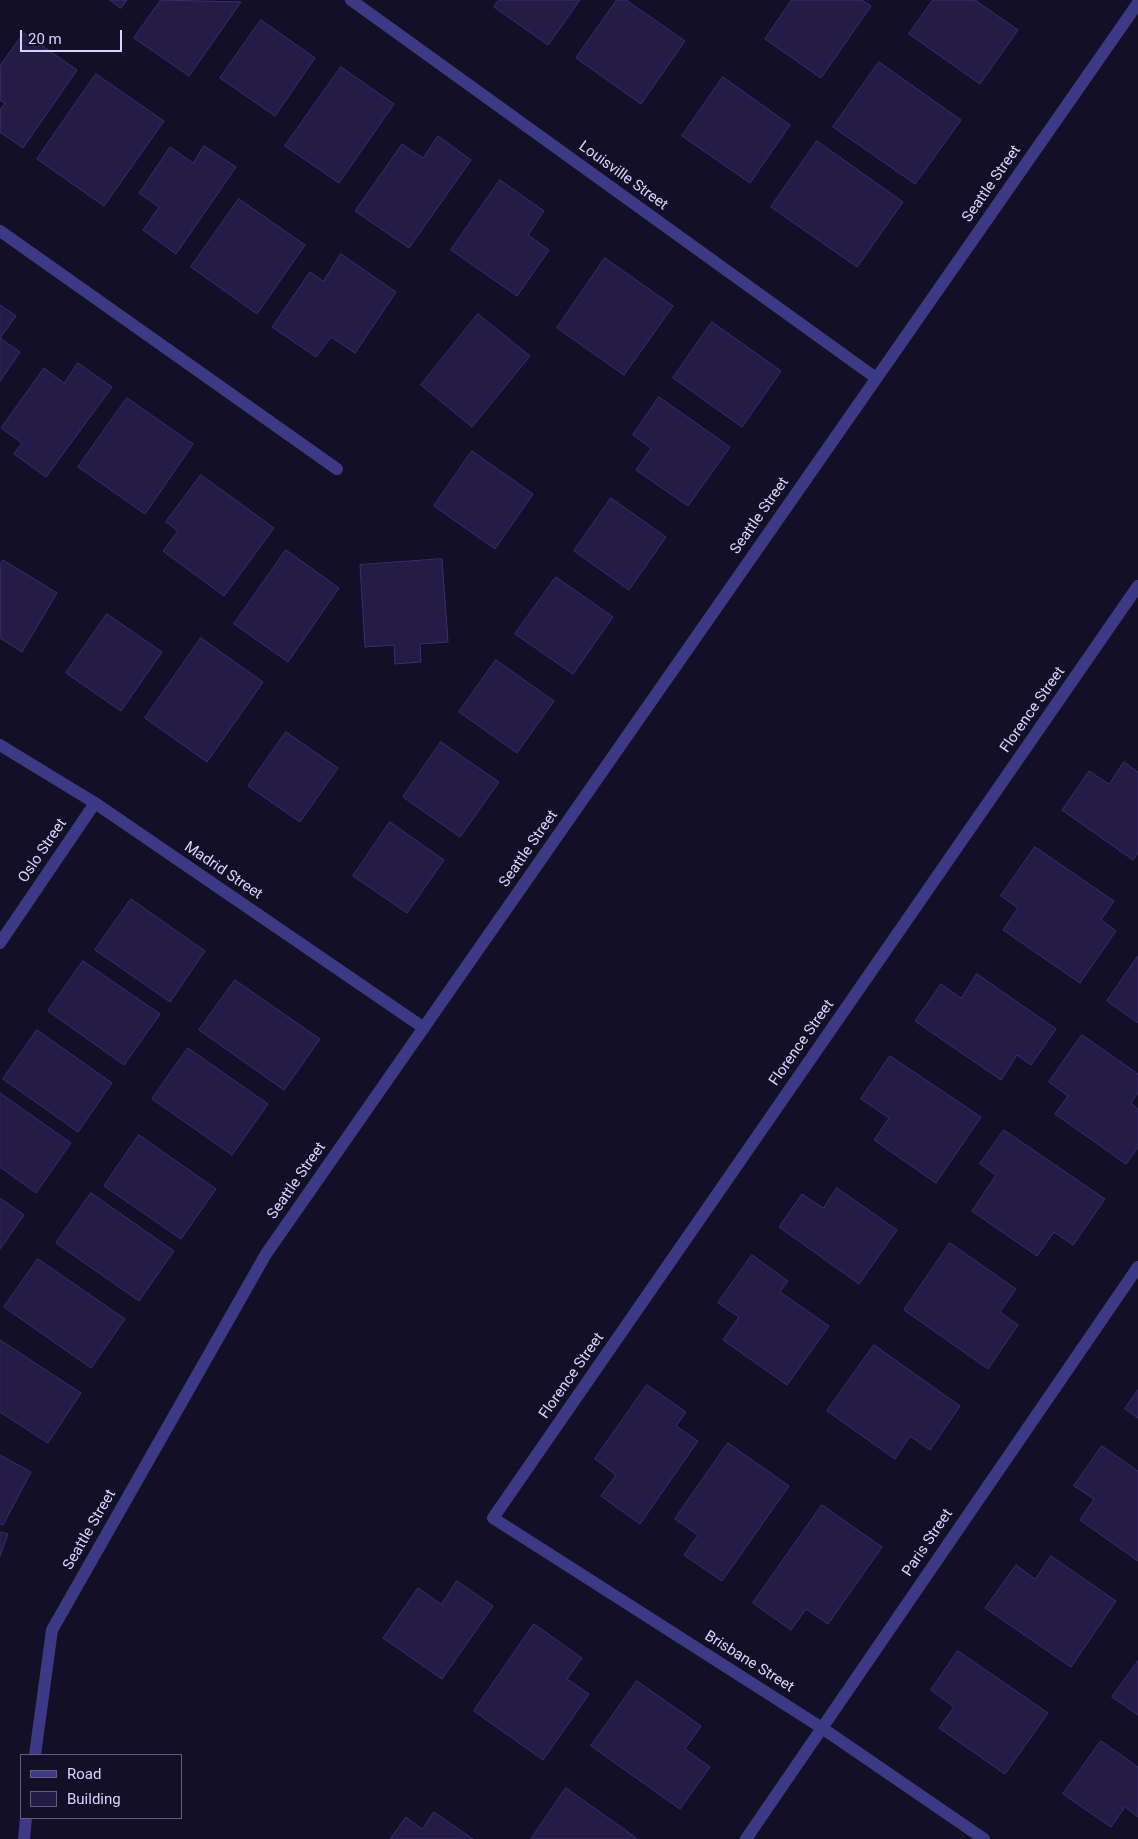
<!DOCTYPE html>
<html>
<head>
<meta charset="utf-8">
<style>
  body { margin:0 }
  #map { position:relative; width:1138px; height:1839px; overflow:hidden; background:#130f26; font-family:Roboto,sans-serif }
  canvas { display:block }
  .legend { position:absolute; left:20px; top:1754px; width:162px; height:65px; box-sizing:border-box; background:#130f26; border:1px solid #625e7d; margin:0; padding:6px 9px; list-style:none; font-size:15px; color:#d9d4ff }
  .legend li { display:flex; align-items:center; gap:10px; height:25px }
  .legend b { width:25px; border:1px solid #625e7d }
  .scale { position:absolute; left:20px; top:30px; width:102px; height:22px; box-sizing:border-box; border:2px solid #d9d4ff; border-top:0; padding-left:6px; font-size:15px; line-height:18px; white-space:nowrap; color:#d9d4ff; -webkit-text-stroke:4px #130f26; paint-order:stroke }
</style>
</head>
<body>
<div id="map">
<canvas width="1138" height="1839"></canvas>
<ul class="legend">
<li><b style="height:6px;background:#3d3a85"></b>Road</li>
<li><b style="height:14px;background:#241b47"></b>Building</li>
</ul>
<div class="scale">20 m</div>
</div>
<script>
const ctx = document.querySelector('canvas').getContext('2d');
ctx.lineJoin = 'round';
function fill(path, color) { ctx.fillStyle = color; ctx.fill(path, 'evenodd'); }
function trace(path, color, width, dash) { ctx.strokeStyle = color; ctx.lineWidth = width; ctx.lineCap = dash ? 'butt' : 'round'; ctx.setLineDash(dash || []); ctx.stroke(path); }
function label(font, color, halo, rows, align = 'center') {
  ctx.font = font + ' Roboto,sans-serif'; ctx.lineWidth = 4; ctx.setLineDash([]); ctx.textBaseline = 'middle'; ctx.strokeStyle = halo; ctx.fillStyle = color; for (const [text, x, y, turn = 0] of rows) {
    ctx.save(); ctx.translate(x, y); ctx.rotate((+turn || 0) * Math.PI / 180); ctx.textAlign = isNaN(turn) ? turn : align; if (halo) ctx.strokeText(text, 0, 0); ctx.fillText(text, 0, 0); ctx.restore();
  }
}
const building = new Path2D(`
  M 110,0 L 127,0 L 121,8 Z
  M 161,0 L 241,2 L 189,76 L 134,38 Z
  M 499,0 L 580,0 L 548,45 L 494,7 Z
  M 617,0 L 626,0 L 685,41 L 641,104 L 576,58 Z
  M 792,0 L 862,0 L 871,6 L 821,78 L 765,39 Z
  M 933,0 L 975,0 L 1018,30 L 980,84 L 909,34 Z
  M 261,20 L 315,58 L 275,116 L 220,78 Z
  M 24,33 L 77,70 L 23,148 L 0,132 L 0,110 L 5,103 L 0,100 L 0,66 Z
  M 879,62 L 961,120 L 915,184 L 833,127 Z
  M 341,67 L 394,104 L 339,183 L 285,146 Z
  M 96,74 L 164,121 L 104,206 L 37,159 Z
  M 723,77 L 790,125 L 750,183 L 682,136 Z
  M 438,136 L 471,160 L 409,248 L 355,211 L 402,144 L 423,158 Z
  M 817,141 L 903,202 L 857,267 L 771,207 Z
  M 204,146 L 236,167 L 176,254 L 143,230 L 159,207 L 139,193 L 170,147 L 193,163 Z
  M 500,180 L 544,211 L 528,235 L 549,250 L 517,296 L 451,250 Z
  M 239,199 L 305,245 L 257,314 L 191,267 Z
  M 341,254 L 396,292 L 355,353 L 331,337 L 316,357 L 272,327 L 310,272 L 323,281 Z
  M 605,258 L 673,306 L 624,375 L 557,328 Z
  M 0,305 L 16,316 L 0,338 L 20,352 L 0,381 Z
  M 478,314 L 530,356 L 472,427 L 421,385 Z
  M 712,322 L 781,371 L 742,427 L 673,378 Z
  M 78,363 L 112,387 L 46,477 L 14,454 L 22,443 L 1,428 L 44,368 L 64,383 Z
  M 659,397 L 730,447 L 688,506 L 636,470 L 651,448 L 633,435 Z
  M 127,398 L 193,444 L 145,514 L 78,467 Z
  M 472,451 L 533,494 L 495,549 L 434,506 Z
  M 201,475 L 274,528 L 224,596 L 163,551 L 178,531 L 166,522 Z
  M 611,498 L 666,537 L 629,590 L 574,551 Z
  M 286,550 L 339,588 L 288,662 L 234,624 Z
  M 442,559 L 448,642 L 420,644 L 421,662 L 395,664 L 394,645 L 365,647 L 360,565 Z
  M 3,560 L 57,593 L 22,652 L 0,638 L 0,565 Z
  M 556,577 L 613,617 L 573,674 L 515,634 Z
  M 107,614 L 162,652 L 121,711 L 66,673 Z
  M 201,638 L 263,682 L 207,762 L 145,718 Z
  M 496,660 L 554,701 L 517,753 L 459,712 Z
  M 286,732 L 338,768 L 300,822 L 248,786 Z
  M 441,742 L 499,782 L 460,837 L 403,797 Z
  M 1124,762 L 1138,772 L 1138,853 L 1133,860 L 1062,810 L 1089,771 L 1109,784 Z
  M 390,822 L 444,860 L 407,913 L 353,876 Z
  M 1035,847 L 1114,901 L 1101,920 L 1116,931 L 1080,983 L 1003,930 L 1018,908 L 1001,896 Z
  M 131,899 L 205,951 L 170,1002 L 95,950 Z
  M 1138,956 L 1138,1023 L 1107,1001 Z
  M 83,961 L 160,1014 L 124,1065 L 48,1011 Z
  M 977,974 L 1056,1029 L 1031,1065 L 1017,1055 L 1001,1080 L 915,1021 L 941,984 L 961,998 Z
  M 235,980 L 320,1039 L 284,1090 L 199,1030 Z
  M 37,1030 L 112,1083 L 78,1132 L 3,1079 Z
  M 1082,1035 L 1138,1074 L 1138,1093 L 1131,1103 L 1138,1109 L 1138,1147 L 1126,1164 L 1055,1114 L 1068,1096 L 1049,1082 Z
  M 188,1048 L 268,1104 L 232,1155 L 152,1099 Z
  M 890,1056 L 981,1117 L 936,1183 L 874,1140 L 889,1118 L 861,1099 Z
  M 0,1093 L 71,1143 L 36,1193 L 0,1167 Z
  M 1004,1130 L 1105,1199 L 1073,1245 L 1054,1232 L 1037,1256 L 972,1211 L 996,1175 L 980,1164 Z
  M 139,1135 L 216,1189 L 181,1239 L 104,1186 Z
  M 837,1188 L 897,1230 L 859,1284 L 779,1227 L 802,1194 L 823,1208 Z
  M 91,1193 L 174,1251 L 139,1301 L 56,1243 Z
  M 0,1198 L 24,1215 L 0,1249 Z
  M 950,1243 L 1016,1289 L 1000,1312 L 1018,1325 L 988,1369 L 904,1310 Z
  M 752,1255 L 788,1281 L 780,1292 L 829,1326 L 787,1385 L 723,1340 L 739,1317 L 718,1303 Z
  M 38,1259 L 125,1319 L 91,1368 L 4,1307 Z
  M 0,1340 L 81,1393 L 48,1443 L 0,1412 Z
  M 874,1345 L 960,1406 L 930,1450 L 910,1436 L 895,1459 L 827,1411 Z
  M 647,1385 L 686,1412 L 676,1426 L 698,1441 L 640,1524 L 601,1496 L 616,1475 L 595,1459 Z
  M 1138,1390 L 1138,1418 L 1125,1409 Z
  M 728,1443 L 789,1486 L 722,1581 L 684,1555 L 698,1535 L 675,1519 Z
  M 1102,1446 L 1138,1471 L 1138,1561 L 1080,1520 L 1094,1499 L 1074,1486 Z
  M 0,1455 L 31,1472 L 3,1525 L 0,1524 Z
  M 822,1505 L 882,1547 L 828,1624 L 806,1609 L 791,1630 L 753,1603 Z
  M 0,1532 L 8,1534 L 0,1556 Z
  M 1051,1556 L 1116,1601 L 1071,1667 L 985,1608 L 1016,1565 L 1035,1579 Z
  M 457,1581 L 493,1606 L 442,1679 L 383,1638 L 418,1588 L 441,1604 Z
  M 534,1624 L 582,1658 L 567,1679 L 589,1694 L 543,1760 L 474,1711 Z
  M 958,1651 L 1048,1713 L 1005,1774 L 939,1728 L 954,1707 L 931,1690 Z
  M 1138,1661 L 1138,1715 L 1112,1697 Z
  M 637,1681 L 701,1726 L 685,1749 L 710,1767 L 680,1809 L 591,1746 Z
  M 1101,1741 L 1138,1767 L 1138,1817 L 1125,1807 L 1111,1827 L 1063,1794 Z
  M 566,1788 L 638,1839 L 531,1839 Z
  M 434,1812 L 473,1839 L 390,1839 L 406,1817 L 422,1829 Z`);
fill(building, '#241b47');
trace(building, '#3b2d73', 1);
trace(new Path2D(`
  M 351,0 L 876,378
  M 0,231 L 337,469
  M 0,745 L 95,803 L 424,1028
  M 0,943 L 95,803
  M 35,1755 L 52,1630 L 266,1254 L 1138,3
  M 24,1839 L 26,1818
  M 746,1839 L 1138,1267
  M 984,1839 L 822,1728 L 493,1518 L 1138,586`), '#3d3a85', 12);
label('15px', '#d9d4ff', '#130f26', [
  ["Louisville Street",623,176,36],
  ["Seattle Street",992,184,-55],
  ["Seattle Street",760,516,-55],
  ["Florence Street",1033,710,-55],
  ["Seattle Street",529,849,-55],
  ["Oslo Street",43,851,-56],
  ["Madrid Street",223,871,34],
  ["Florence Street",802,1043,-55],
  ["Seattle Street",297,1181,-55],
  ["Florence Street",572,1376,-55],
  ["Seattle Street",90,1530,-60],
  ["Paris Street",928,1543,-56],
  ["Brisbane Street",749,1662,32]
]);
</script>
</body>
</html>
